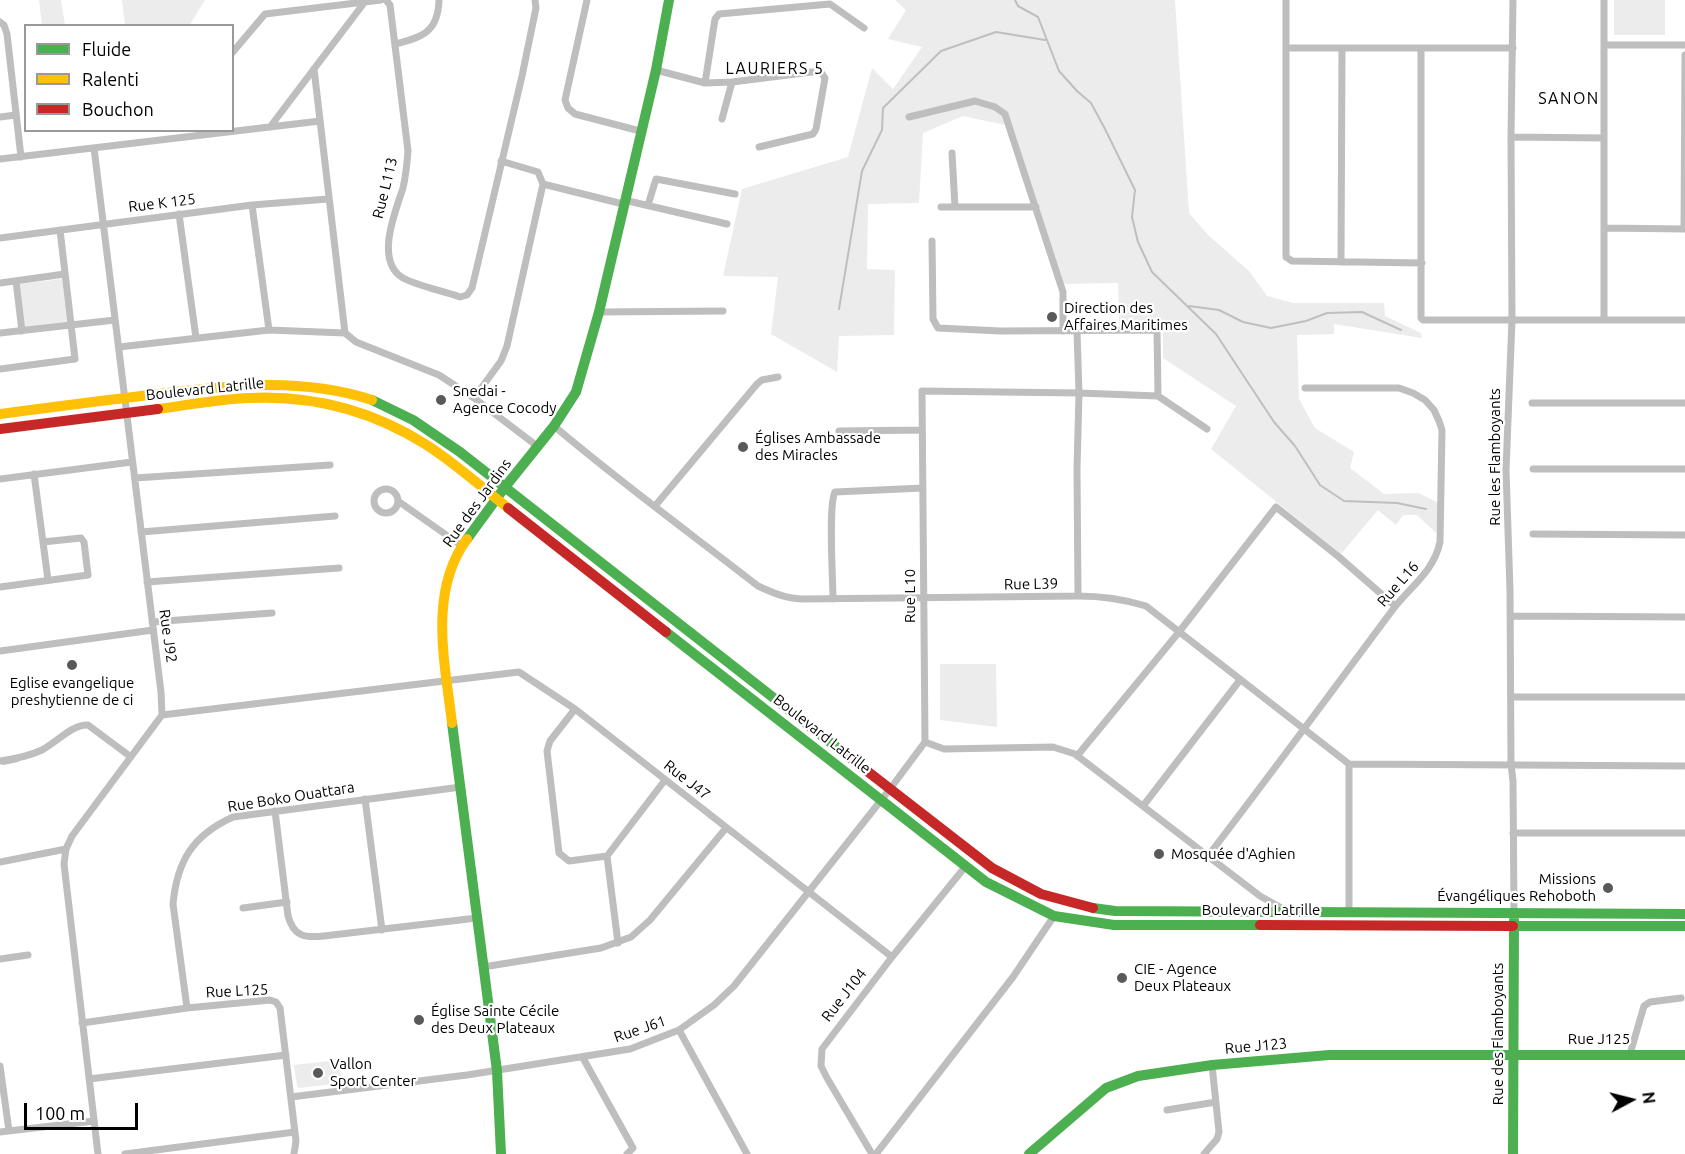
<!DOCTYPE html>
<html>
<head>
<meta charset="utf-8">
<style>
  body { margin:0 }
  #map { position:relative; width:1685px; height:1154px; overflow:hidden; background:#fff; font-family:Ubuntu,sans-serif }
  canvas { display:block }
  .legend { position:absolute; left:24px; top:24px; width:210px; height:108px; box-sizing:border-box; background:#fff; border:2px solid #999; margin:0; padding:8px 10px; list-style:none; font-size:18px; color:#000 }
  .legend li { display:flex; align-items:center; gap:12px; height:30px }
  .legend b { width:30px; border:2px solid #999 }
  .north { position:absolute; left:1601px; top:1070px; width:60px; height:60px; -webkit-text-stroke:4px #fff; paint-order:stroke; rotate:83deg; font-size:16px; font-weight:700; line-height:24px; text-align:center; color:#000 }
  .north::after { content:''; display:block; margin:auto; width:21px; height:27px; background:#000; clip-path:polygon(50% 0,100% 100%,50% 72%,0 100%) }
  .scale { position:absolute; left:24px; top:1103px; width:114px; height:27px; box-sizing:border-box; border:3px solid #000; border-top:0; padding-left:8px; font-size:18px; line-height:21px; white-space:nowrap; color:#000; -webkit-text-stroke:4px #fff; paint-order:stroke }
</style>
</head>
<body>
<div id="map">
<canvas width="1685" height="1154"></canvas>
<ul class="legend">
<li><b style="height:8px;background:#4caf50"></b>Fluide</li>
<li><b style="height:8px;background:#ffc107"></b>Ralenti</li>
<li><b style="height:8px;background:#c62828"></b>Bouchon</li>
</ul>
<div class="north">N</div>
<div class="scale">100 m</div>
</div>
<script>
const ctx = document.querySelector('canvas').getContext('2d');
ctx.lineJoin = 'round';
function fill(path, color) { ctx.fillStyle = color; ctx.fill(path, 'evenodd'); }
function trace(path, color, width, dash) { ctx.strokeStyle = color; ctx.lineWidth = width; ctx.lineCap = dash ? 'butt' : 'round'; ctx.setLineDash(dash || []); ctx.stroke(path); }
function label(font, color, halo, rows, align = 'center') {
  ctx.font = font + ' Ubuntu,sans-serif'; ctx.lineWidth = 4.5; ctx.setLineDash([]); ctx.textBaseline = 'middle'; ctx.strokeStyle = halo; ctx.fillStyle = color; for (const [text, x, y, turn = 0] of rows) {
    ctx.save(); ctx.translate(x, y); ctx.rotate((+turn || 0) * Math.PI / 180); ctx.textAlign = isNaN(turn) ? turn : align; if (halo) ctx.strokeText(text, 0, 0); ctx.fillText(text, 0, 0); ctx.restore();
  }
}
fill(new Path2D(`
  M 39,0 L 61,0 L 65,25 L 42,25 Z
  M 122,0 L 205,0 L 189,26 L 125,25 Z
  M 895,0 L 1175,0 L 1189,213 L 1208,235 L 1249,271 L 1267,296 L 1293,303 L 1384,303 L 1385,316 L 1421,333 L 1422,338 L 1334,324 L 1334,334 L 1297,335 L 1299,399 L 1315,428 L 1354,452 L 1350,468 L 1384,494 L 1418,493 L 1439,503 L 1436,533 L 1417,515 L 1403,515 L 1396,525 L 1378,510 L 1341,554 L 1211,449 L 1236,406 L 1163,358 L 1163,326 L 1119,325 L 1118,283 L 1057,284 L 1005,125 L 963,116 L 923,133 L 919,203 L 868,204 L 867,269 L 895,270 L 894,335 L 839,336 L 837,372 L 771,334 L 778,277 L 723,276 L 742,189 L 848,157 L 872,68 L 893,89 L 922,47 L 888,39 L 906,10 Z
  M 1614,0 L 1665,0 L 1665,35 L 1614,35 Z
  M 62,279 L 67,322 L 25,327 L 20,284 Z
  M 940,664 L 996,664 L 997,727 L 940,720 Z
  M 339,1060 L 342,1083 L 299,1088 L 297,1086 L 294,1065 Z`), '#ececec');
trace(new Path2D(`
  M 1015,0 L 1018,6 L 1038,17 L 1059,71 L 1077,91 L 1091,103 L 1105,129 L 1135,190 L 1132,217 L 1138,242 L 1152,272 L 1216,334 L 1274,422 L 1295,446 L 1320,485 L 1344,501 L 1397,503 L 1426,509
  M 1189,306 L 1219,310 L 1243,322 L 1271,328 L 1306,321 L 1327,313 L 1362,312 L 1401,330
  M 839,309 L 862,171 L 882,130 L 883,108 L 941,51 L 996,32 L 1045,40
  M 3,764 L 18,761`), '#bfbfbf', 2);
trace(new Path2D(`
  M 386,0 L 390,5 L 408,151 C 407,164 406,175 403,188 C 396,210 374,261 403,278 C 418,286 443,291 460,297 L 467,295 L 472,288 L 522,76 L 536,8 L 535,0
  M 587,0 L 565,100 L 568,108 L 575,114 L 640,131
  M 1286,0 L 1286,257 L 1292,261 L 1422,263
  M 1513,0 L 1511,137 L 1512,320 L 1506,470 L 1510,590 L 1511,764 L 1513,781 L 1514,913
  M 0,22 L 4,25 L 7,34 L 21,157
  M 395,44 C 423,37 438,32 439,0
  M 1605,45 L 1685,45
  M 1287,48 L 1513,48
  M 1421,49 L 1421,318 L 1423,320 L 1685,320
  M 232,53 L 265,14 L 381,0
  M 314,69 L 345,333
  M 656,70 L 705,83 L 732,82 L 820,71 L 825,78 L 816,129 L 813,134 L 759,147
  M 705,83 L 715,19 L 719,14 L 830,4 L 864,28
  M 0,117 L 16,115
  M 909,117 L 975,101 L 995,107 L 1005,114 L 1063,292 L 1063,331
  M 722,119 L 732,82
  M 270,127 L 364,3
  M 1511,137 L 1604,138
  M 94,148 L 161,692 L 162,715 L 72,836 L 66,849 L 64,864 L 98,1154
  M 952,153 L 955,207
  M 0,159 L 320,121
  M 501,161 L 538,172 L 543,184 L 623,204
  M 624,200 L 727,224
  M 252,205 L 269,330
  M 648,205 L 656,179 L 735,194
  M 941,207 L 1036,207
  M 179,214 L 196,338
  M 1604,228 L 1685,229
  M 1684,229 L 1685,55
  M 0,238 L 252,205 L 328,199
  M 932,241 L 933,319 L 938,328 L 1001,331 L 1157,330 L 1158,396
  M 1341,262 L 1342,49
  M 16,281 L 22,331
  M 0,283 L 65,274
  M 599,312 L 723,311
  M 1604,320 L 1604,0
  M 1077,331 L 1079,393 L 1077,469 L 1078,596
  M 0,333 L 115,320
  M 345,333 L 356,342 L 439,375 L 474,398 L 537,446
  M 119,347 L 269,330 L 345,333
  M 0,369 L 75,359 L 60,230
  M 1158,396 L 1207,429
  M 474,398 L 501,361 L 507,346 L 543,184
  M 1532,403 L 1685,403
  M 554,426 C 620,482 690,533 758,586 C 773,593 787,599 804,599 L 1078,596 C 1102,596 1123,599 1146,606 L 1349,764 L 1685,766
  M 839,431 L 922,430
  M 1533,469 L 1685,469
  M 34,474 L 48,580
  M 135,478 L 330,465
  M 0,479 L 132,462
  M374 501a12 12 0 1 1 24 0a12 12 0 1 1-24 0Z
  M 398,501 L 462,546
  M 655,506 L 757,384 L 762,380 L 778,377
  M 141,532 L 335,516
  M 1533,534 L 1685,535
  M 147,582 L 339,568
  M 0,587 L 88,575 L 84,542 L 81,538 L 43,542
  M 833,599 C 833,580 828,505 835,492 L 923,488
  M 1511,616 L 1685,617
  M 152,622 L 272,613
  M 0,651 L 153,630
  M 1511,697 L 1685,697
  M 575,709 L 550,741 L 547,751 L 559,853 L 569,861 L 607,856
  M 162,715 L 519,672 L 575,709 L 892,957
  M 925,742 L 944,749 L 1053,747 L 1075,754 L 1260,896 L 1285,910
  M 1077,756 L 1179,632 L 1276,507 L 1339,557 L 1395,606
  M 0,761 C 15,759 29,756 42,750 C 56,743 72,724 88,725 L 131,757
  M 365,799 L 382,930
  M 1143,806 L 1240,680
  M 275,811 L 288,916 C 294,937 305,938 324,936 L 477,918
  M 1513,833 L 1685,833
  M 1208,856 C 1271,774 1332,691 1394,608 C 1411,586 1434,571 1440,542 L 1442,430 L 1439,421 L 1434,410 L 1425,400 L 1413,393 L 1399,388 L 1305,388
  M 0,862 L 66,849
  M 243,908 L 287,902
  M 1349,912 L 1349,764
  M 618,943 L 607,856 L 665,780
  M 0,959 L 28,955
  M 483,967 L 601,948 L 631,937 L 650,920 L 726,828
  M 187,1008 L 173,904 C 177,861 193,835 233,817 L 461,787
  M 82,1023 L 187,1008 L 270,1000 L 276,1002 L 280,1008 L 296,1141 L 294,1154
  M 679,1030 L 747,1154
  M 1630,1054 L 1644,1006 L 1650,1002 L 1681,998
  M 583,1058 L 633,1148 L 627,1154
  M 0,1066 L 9,1131
  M 89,1079 L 286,1055
  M 291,1097 L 467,1075 L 630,1049 L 679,1030 L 714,1005 L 734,986 L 890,789 L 925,742 L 922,391 L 1079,393 L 1158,396
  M 1167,1110 L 1216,1102
  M 0,1132 L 94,1121
  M 125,1154 L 295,1132
  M 872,1154 L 827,1078 L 821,1066 L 822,1049 L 892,957 L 965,867
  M 876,1154 L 1013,977 L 1054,916
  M 1204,1154 L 1217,1139 L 1219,1132 L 1212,1065`), '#bebebe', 7);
trace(new Path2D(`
  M 372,400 L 413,420 L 460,452 L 849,757
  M 467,539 L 505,487 L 554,426 L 576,392 L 599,312 L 656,70 L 669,0
  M 666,632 L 986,882 L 1054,916 L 1114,925 L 1260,925
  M 452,723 L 497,1071 L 501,1154
  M 1093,908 L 1115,911 L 1685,914
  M 1513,926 L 1685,926
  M 1029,1154 L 1106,1088 L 1138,1076 L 1212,1065 L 1329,1055 L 1685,1055
  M 1513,1154 L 1514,920`), '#4caf50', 10);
trace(new Path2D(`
  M 158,409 C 188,405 219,399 249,398 C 312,395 371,410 425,444 C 454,462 481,487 508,508
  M 0,414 C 53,407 106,400 159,394 C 231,385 302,377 372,400
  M 452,723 C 445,663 428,592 467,539`), '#ffc107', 10);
trace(new Path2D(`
  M 0,429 L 158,409
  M 508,508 L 666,632
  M 849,757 L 992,868 L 1041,894 L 1093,908
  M 1260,925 L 1513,926`), '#c62828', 10);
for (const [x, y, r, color] of [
  [1052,317,6,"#595959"],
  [441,400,6,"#595959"],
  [743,447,6,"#595959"],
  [72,665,6,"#595959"],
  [1159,854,6,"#595959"],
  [1608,888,6,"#595959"],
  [1122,978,6,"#595959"],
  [419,1020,6,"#595959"],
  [318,1073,6,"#595959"]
]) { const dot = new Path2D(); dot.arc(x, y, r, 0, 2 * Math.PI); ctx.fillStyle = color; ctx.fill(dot); trace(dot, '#fff', 2); }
label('15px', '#000', '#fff', [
  ["Rue L113",385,188,-76],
  ["Rue K 125",162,203,-7],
  ["Boulevard Latrille",205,389,-6],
  ["Rue les Flamboyants",1495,457,-90],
  ["Rue des Jardins",477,503,-54],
  ["Rue L39",1031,584,-1],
  ["Rue L16",1398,584,-49],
  ["Rue L10",910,596,-90],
  ["Rue J92",168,636,82],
  ["Boulevard Latrille",822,734,38],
  ["Rue J47",687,780,38],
  ["Rue Boko Ouattara",291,797,-9],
  ["Boulevard Latrille",1261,910],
  ["Rue L125",237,991,-3],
  ["Rue J104",844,995,-52],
  ["Rue J61",640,1029,-19],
  ["Rue des Flamboyants",1498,1034,-90],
  ["Rue J125",1599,1039],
  ["Rue J123",1256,1046,-5]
]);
label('15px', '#000', '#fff', [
  ["Direction des",1064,308],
  ["Affaires Maritimes",1064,325],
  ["Snedai -",453,391],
  ["Agence Cocody",453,408],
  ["Églises Ambassade",755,438],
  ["des Miracles",755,455],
  ["Eglise evangelique",72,683,"center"],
  ["preshytienne de ci",72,700,"center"],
  ["Mosquée d'Aghien",1171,854],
  ["Missions",1596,879,"right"],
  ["Évangéliques Rehoboth",1596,896,"right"],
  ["CIE - Agence",1134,969],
  ["Deux Plateaux",1134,986],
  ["Église Sainte Cécile",431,1011],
  ["des Deux Plateaux",431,1028],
  ["Vallon",330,1064],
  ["Sport Center",330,1081]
], 'left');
ctx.letterSpacing = '1.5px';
label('16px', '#000', '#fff', [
  ["LAURIERS 5",775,69],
  ["SANON",1569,99]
]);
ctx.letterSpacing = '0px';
</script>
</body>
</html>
